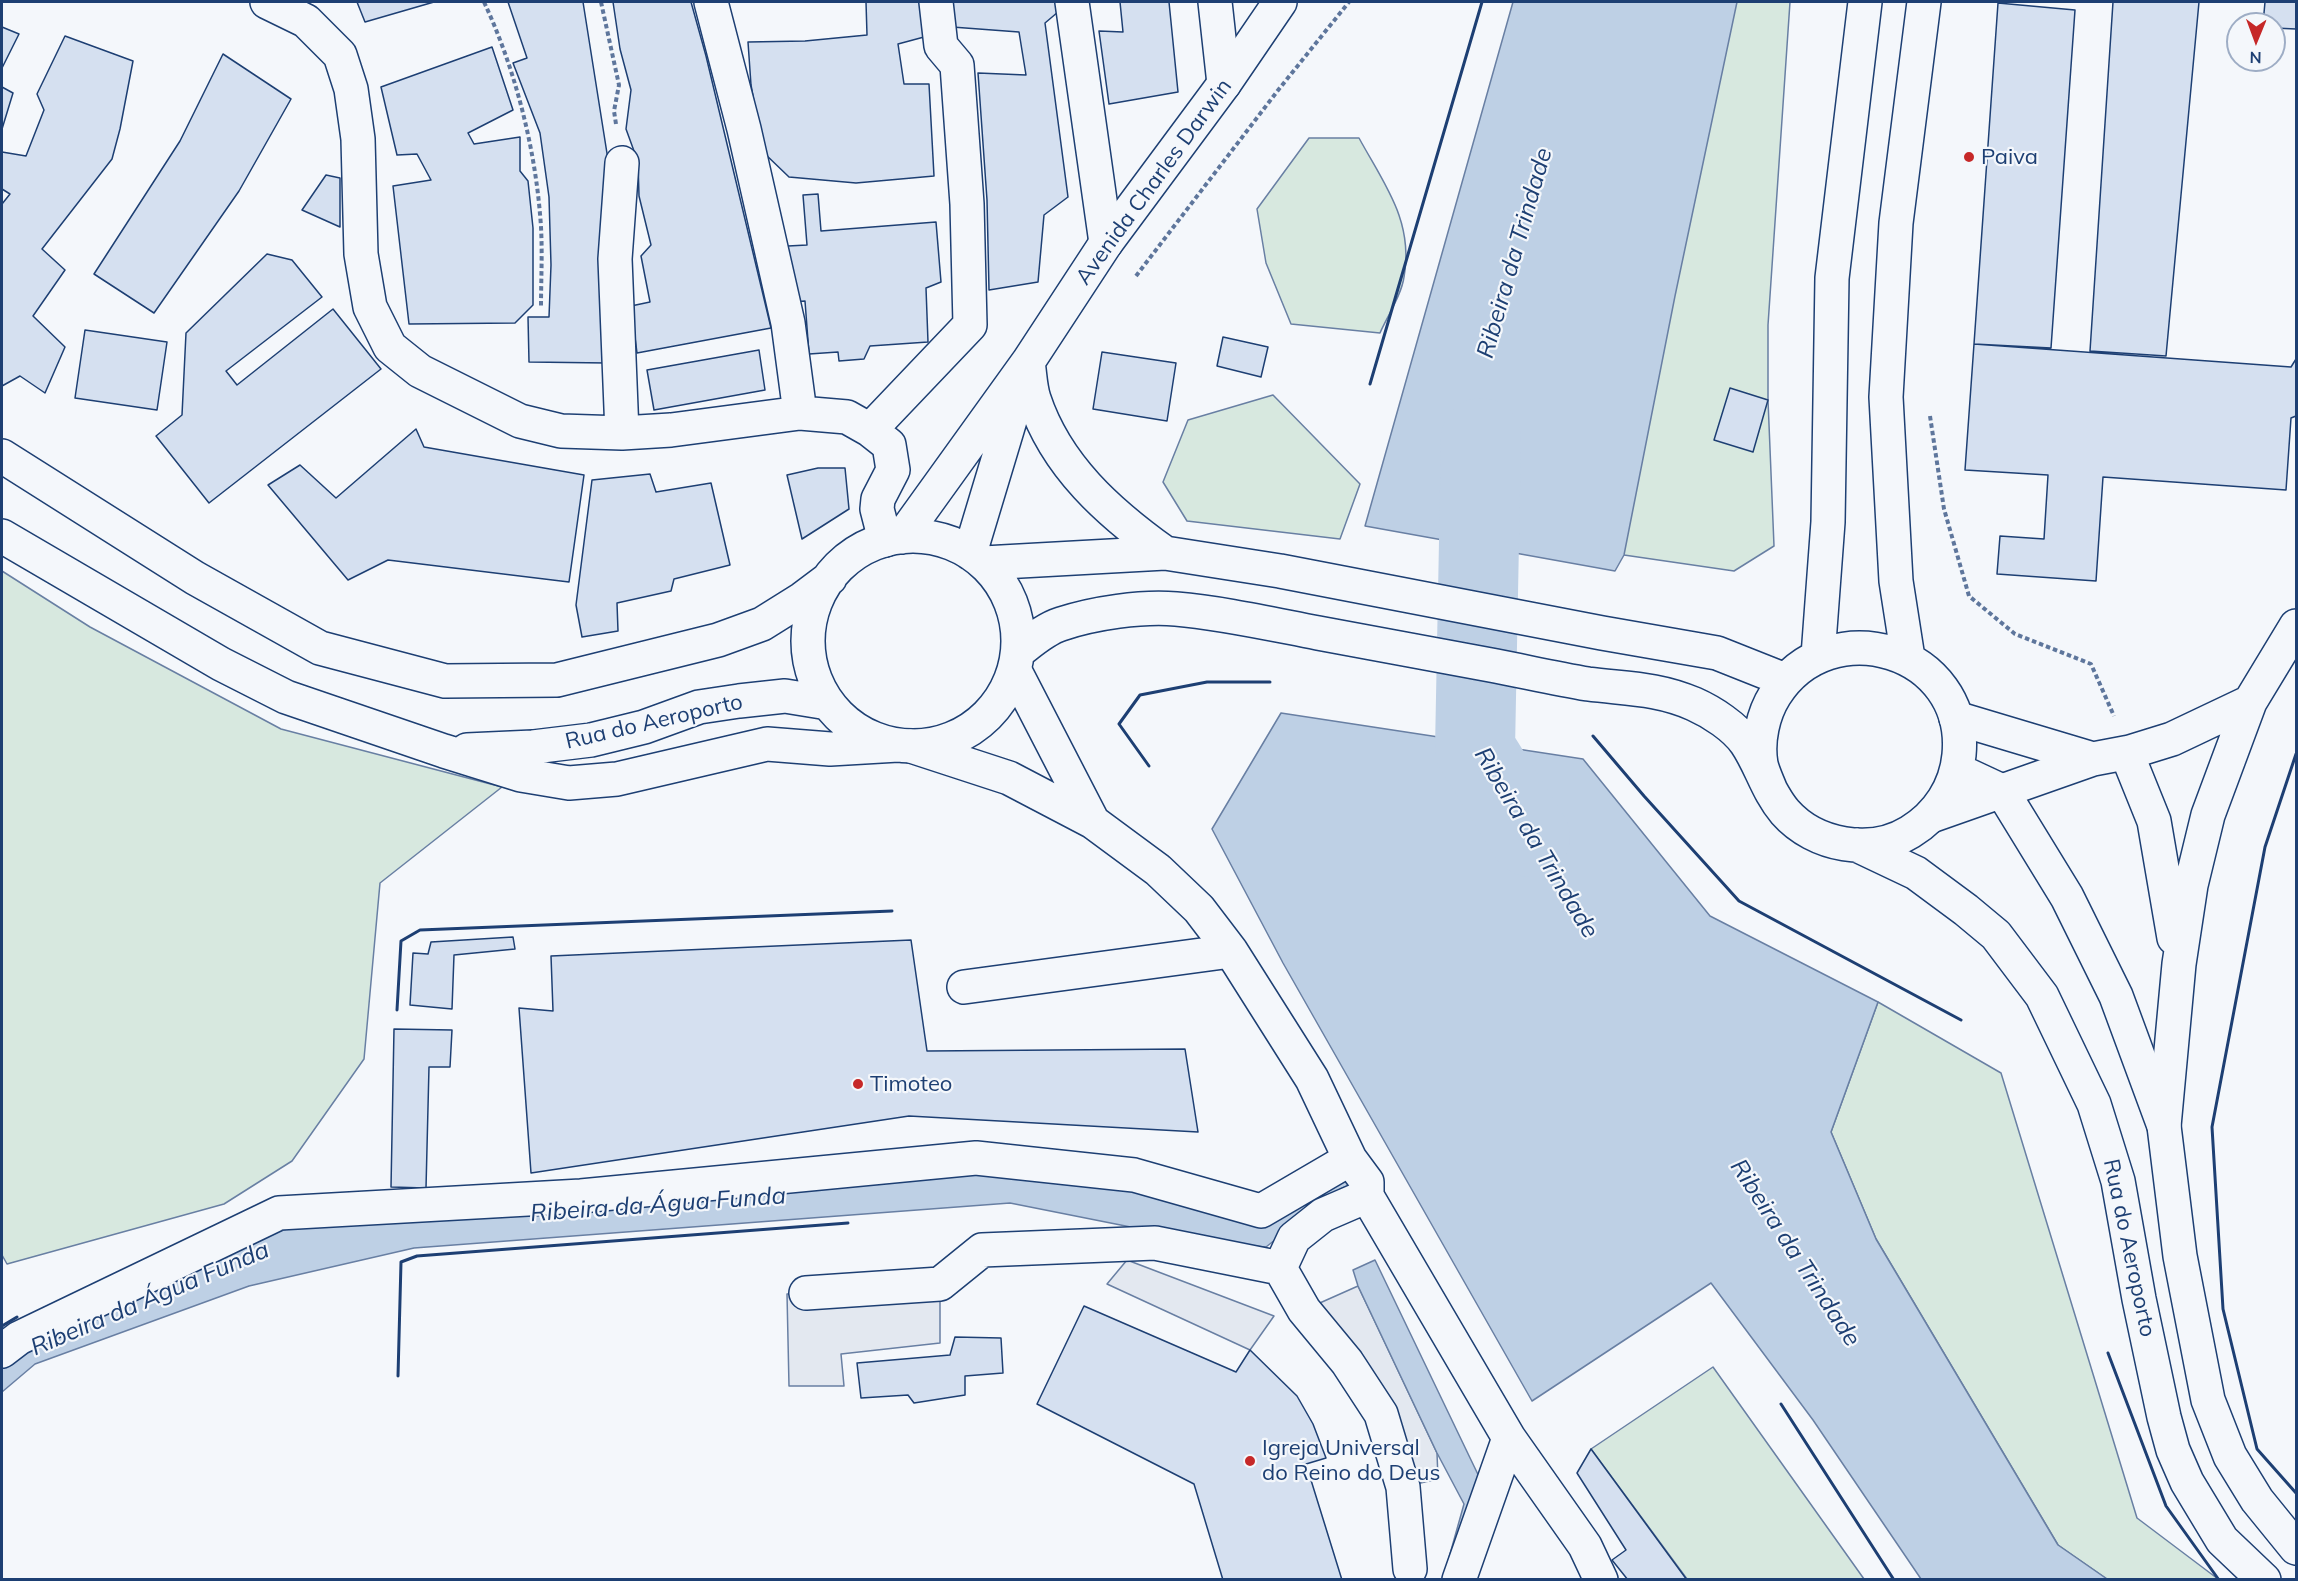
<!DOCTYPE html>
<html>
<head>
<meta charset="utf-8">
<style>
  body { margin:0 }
  #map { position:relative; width:2298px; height:1581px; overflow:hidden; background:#f4f7fb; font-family:Mulish,sans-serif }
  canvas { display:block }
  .frame { position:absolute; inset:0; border:3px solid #1d3f73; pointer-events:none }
  .north { position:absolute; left:2226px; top:12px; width:60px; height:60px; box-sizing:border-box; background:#f4f7fb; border:2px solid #9eadc5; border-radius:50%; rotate:181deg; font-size:16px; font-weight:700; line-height:24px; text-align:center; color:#1d3f73 }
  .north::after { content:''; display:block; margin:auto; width:21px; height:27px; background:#c62828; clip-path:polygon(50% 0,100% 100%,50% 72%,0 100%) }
</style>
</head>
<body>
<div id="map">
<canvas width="2298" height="1581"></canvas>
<div class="frame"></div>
<div class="north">N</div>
</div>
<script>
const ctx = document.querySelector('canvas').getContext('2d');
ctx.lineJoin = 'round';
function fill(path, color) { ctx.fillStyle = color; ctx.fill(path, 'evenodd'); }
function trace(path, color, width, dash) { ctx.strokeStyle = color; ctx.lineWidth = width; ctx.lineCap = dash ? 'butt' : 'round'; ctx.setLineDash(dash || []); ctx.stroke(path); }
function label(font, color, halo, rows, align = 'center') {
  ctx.font = font + ' Mulish,sans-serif'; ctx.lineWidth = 4.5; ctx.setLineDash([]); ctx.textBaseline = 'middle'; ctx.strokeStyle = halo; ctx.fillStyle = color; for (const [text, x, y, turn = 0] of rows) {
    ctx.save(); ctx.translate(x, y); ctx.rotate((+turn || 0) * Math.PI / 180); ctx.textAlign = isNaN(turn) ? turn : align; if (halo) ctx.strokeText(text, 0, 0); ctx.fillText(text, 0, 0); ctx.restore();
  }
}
const green = new Path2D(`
  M 1640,2 L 1790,2 L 1768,325 L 1768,400 L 1774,546 L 1734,571 L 1624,555 L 1615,318 Z
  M 1309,138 L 1359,138 C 1384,184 1414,221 1404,277 C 1402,294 1387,317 1380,333 L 1291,324 L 1266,263 L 1257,209 Z
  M 1273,395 L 1360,484 L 1340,539 L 1187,521 L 1163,482 L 1188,420 Z
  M 2,571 L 90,627 L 281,729 L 502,787 L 380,883 L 364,1059 L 292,1161 L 224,1204 L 7,1264 L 2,1255 Z
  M 1878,1002 L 2001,1073 L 2137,1518 L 2218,1579 L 2107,1579 L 2058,1545 L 1876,1239 L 1831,1132 Z
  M 1713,1367 L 1864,1579 L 1687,1579 L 1591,1449 Z`);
fill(green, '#d7e8df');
trace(green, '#687fa3', 1.5);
const parking = new Path2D(`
  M 1127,1260 L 1274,1316 L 1250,1350 L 1107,1284 Z
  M 940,1284 L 940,1343 L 841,1354 L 844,1386 L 789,1386 L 787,1294 Z
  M 1358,1286 L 1437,1453 L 1438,1479 L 1403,1487 L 1381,1414 L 1304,1310 Z`);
fill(parking, '#e3e8f0');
trace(parking, '#687fa3', 1.5);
const water = new Path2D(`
  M 1513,2 L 1737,2 L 1675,296 L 1624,555 L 1615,571 L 1365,526 Z
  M 1281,713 L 1583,759 L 1710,916 L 1878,1002 L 1831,1132 L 1876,1239 L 2058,1545 L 2107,1579 L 1921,1579 L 1813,1420 L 1711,1283 L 1532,1401 L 1283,963 L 1212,829 Z
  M 947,1148 L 1253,1197 L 1364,1156 L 1375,1174 L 1340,1189 L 1266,1247 L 1206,1242 L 1010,1203 L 414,1248 L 249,1286 L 35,1364 L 2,1392 L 2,1339 L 277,1231 L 411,1206 Z
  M 1375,1260 L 1484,1487 L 1474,1579 L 1443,1579 L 1464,1504 L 1437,1453 L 1358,1286 L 1353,1270 Z`);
fill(water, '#bed0e5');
trace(water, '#687fa3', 1.5);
trace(new Path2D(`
  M 1481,438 L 1475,749 L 1530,837`), '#bed0e5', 80);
const building = new Path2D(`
  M 357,2 L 434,2 L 365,22 Z
  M 508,2 L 583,2 L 609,166 L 607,363 L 529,362 L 528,317 L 549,317 L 551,265 L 549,197 L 540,133 L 513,63 L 527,58 Z
  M 613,2 L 691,2 L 706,56 L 771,328 L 637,353 L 631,306 L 650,302 L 641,256 L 651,245 L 639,196 L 638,162 L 626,129 L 631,90 L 620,49 Z
  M 866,2 L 921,2 L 924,37 L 898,44 L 904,84 L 929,84 L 934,176 L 856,183 L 789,177 L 763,152 L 751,85 L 748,42 L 805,41 L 867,35 Z
  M 950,2 L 1056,2 L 1058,12 L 1045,23 L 1068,197 L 1044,215 L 1038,282 L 989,290 L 987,200 L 978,73 L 1026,75 L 1019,32 L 952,27 Z
  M 1120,2 L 1169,2 L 1178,92 L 1109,104 L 1099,31 L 1123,32 Z
  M 2113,2 L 2199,2 L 2166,356 L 2090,351 Z
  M 2265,2 L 2296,2 L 2296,29 L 2274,28 L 2274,24 L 2263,24 Z
  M 1998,3 L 2075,10 L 2051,348 L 1974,344 Z
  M 2,27 L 19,34 L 2,68 Z
  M 65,36 L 133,61 L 120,129 L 112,159 L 42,249 L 65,270 L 33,316 L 65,347 L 45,393 L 20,376 L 2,386 L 2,204 L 10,194 L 2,189 L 2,152 L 26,156 L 44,110 L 37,94 Z
  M 492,47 L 513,110 L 468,133 L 474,144 L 520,137 L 520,171 L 528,181 L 533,228 L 533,305 L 515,323 L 409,324 L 393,186 L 431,180 L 417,154 L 397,155 L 381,87 Z
  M 223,54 L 291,99 L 239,191 L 154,313 L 94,274 L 180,141 Z
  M 2,87 L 13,93 L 2,129 Z
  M 326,175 L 340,178 L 340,227 L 302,210 Z
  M 818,194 L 821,231 L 936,222 L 941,282 L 926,288 L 928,342 L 870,346 L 864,359 L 839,361 L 838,352 L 809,354 L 805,301 L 792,302 L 788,246 L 807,245 L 803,195 Z
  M 267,254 L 292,260 L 322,297 L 226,371 L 237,385 L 333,309 L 381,369 L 209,503 L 156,436 L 182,415 L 186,333 Z
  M 85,330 L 167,342 L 157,410 L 75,398 Z
  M 1223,337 L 1268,347 L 1261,377 L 1217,366 Z
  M 1974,344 L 2291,367 L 2296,359 L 2296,416 L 2291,418 L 2286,490 L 2103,477 L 2096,581 L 1997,574 L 2000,536 L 2044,539 L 2048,475 L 1965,470 Z
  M 759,350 L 765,390 L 654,410 L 647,370 Z
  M 1102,352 L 1176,363 L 1167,421 L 1093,409 Z
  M 1730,388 L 1768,400 L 1753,452 L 1714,440 Z
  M 416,429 L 424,447 L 584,475 L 569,582 L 388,560 L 348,580 L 268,485 L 300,465 L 336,498 Z
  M 818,468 L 845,468 L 849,509 L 802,539 L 787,475 Z
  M 650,474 L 656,492 L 711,483 L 730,565 L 674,579 L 671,591 L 617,603 L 618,631 L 582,637 L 576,605 L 592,480 Z
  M 513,937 L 515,949 L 454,955 L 452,1009 L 410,1005 L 413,953 L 428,954 L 431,942 Z
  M 911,940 L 927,1051 L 1185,1049 L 1198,1132 L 909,1116 L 531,1173 L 519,1008 L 553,1011 L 551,956 Z
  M 394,1029 L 452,1030 L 450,1067 L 429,1067 L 426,1188 L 391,1187 Z
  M 1084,1306 L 1236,1372 L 1250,1350 L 1297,1396 L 1313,1424 L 1326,1458 L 1306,1464 L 1342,1580 L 1223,1580 L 1194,1484 L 1037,1404 Z
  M 955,1337 L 1001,1338 L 1003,1373 L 965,1376 L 965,1395 L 914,1403 L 908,1395 L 861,1398 L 857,1363 L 950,1355 Z
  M 1591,1449 L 1687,1580 L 1628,1580 L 1612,1560 L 1626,1550 L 1577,1473 Z`);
fill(building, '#d5e0f0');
trace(building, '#1d3f73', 1.5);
const minor = new Path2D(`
  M 267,2 L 306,21 L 340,55 L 351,89 L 358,139 L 361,254 L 370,307 L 390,347 L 420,371 L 520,421 L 561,431 L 622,433 L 671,430 L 800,413 L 847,417 L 870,430 L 889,445 L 893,470 L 878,499 L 877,509 L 885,540
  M 711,2 L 744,129 L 788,323 L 800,413
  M 1072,2 L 1106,243
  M 1215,2 L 1224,84
  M 870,430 L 970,325 L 967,204 L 957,65 L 941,46 L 936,2
  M 622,433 L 615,259 L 622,163
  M 1015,671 L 1093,822
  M 1956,718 L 2093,759
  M 911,746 L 1009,778 L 1093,822 L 1158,870 L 1199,909 L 1231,951 L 1312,1079 L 1350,1159 L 1367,1182 L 1367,1196 L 1509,1438 L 1585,1546 L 1601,1580
  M 2130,752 L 2131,764 L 2154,821 L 2174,938
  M 1931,816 L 2093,759 L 2130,752 L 2172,739 L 2250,702
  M 964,987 L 1231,951
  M 2164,1126 L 2179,964 L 2191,885 L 2208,815 L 2250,702 L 2296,626
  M 1367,1196 L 1323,1215 L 1294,1238 L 1280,1268 L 1304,1310 L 1347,1362 L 1381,1414 L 1403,1487 L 1410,1569
  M 806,1293 L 940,1284 L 982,1250 L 1155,1243 L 1280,1268
  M 2,1351 L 19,1338 L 279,1213 L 581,1196 L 976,1158 L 1134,1175 L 1261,1211 L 1350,1159
  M 1459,1580 L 1509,1438`);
const major = new Path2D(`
  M 1028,362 C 1030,374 1030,387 1034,399 C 1056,466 1109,513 1165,553
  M 2,456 L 195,578 L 320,648 L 445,681 L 557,680 L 718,640 L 762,624 L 802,599 L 830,578
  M 2,536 L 221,664 L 286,697 L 444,751 L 521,775 L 569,783 L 617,779 L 767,744 L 830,749 L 898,745
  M808 641a105 105 0 1 1 210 0a105 105 0 1 1-210 0Z
  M 902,537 L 1028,362 L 1106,243 L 1224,84 L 1280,2
  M 970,553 L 1020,387
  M 984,563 L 1165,553 L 1280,571 L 1602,633 L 1717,653 L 1785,680
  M 1019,651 C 1032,641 1045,629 1061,624 C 1094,613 1142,606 1176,609 C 1223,613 1271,624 1318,633 C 1377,644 1437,655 1496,666 C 1527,672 1557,679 1588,684 C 1627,689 1657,688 1694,704 C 1712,712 1735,727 1746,743 C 1761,765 1767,791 1785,812 C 1815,846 1871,856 1910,832 C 1938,815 1956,787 1959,755 C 1969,650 1830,608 1775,695 C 1763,714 1757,741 1761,764 C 1763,773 1768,783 1771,791
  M 1818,656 L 1828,522 L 1832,278 L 1865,2
  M 1908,658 L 1896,581 L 1886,397 L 1896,223 L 1924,2
  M 467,750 L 533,747 L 591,740 L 644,727 L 699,707 L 739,701 L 785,696 L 828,703
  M 1957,770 L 2002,791 L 2067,897 L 2116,996 L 2164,1126 L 2180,1256 L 2208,1400 L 2230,1456 L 2257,1500 L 2296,1548
  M 1857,845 L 1916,873 L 1966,910 L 1996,935 L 2042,996 L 2094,1104 L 2118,1181 L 2139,1299 L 2164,1417 L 2173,1450 L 2187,1482 L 2222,1540 L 2264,1580`);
trace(minor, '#1d3f73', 36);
trace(major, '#1d3f73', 36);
trace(new Path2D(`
  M 484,2 C 514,66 534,143 540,214 C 543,245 541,276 541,307
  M 601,2 L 619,85 L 614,111 L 616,124
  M 1136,276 L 1279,89 L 1349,2
  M 1930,416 L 1944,509 L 1969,596 L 2015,634 L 2091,664 L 2114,716`), '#5e769c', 4, [4.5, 3]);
trace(minor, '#f4f7fb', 33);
trace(major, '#f4f7fb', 33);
trace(new Path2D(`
  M 1370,384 L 1482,2
  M 1593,736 L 1644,796 L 1739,901 L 1961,1020
  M 2296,754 L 2265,847 L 2212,1127 L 2223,1309 L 2257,1449 L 2296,1493
  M 1149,766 L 1119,724 L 1140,695 L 1207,682 L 1270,682
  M 397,1010 L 401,941 L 420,930 L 892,911
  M 2,1326 L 17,1317
  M 2108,1353 L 2166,1506 L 2219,1580
  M 398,1376 L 401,1262 L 417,1256 L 848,1223
  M 1781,1404 L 1894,1580`), '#1d3f73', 3);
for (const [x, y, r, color] of [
  [1969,157,6,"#c62828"],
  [858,1084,6,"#c62828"],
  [1250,1461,6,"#c62828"]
]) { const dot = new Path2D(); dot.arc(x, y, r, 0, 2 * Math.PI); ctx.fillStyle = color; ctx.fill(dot); trace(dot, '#f4f7fb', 2); }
label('22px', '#1d3f73', '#f4f7fb', [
  ["Paiva",1981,157],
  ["Timoteo",870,1084],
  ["Igreja Universal",1262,1448],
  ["do Reino do Deus",1262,1473]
], 'left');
label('22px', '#1d3f73', '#f4f7fb', [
  ["Avenida Charles Darwin",1154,182,-54],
  ["Rua do Aeroporto",654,722,-13],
  ["Rua do Aeroporto",2129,1248,78]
]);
label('italic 24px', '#1d3f73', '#f4f7fb', [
  ["Ribeira da Trindade",1515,253,-74],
  ["Ribeira da Trindade",1536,843,59],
  ["Ribeira da Água Funda",658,1205,-4],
  ["Ribeira da Trindade",1795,1253,57],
  ["Ribeira da Água Funda",150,1299,-23]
]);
</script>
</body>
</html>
